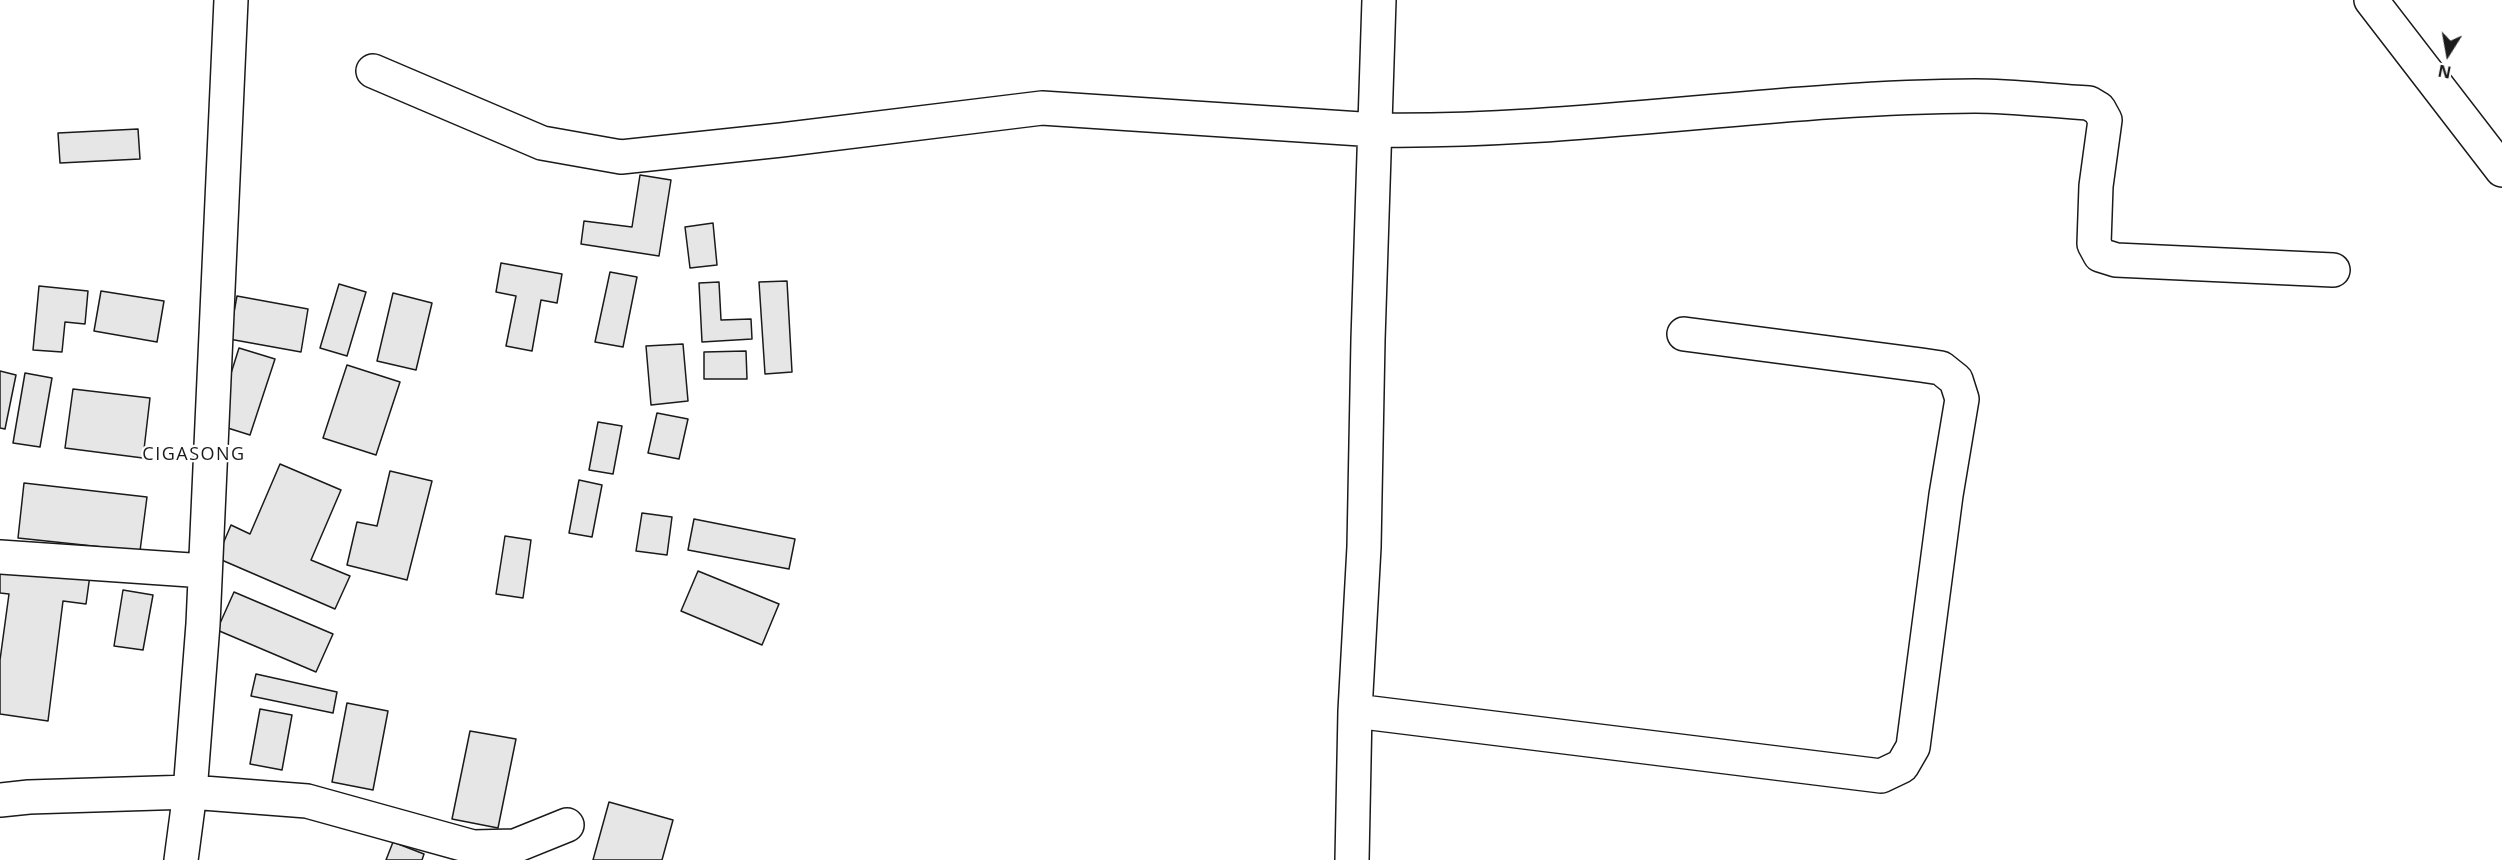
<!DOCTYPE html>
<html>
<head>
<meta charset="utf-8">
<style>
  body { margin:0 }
  #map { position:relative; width:2502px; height:860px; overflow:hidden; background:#fff; font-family:"Open Sans",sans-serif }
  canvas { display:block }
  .north { position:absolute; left:2418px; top:24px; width:60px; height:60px; -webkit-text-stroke:4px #fff; paint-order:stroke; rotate:191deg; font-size:16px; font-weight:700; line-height:24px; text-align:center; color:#1a1a1a }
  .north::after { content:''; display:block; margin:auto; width:21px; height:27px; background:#1a1a1a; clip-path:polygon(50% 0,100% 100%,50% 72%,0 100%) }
</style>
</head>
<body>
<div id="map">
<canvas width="2502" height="860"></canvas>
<div class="north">N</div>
</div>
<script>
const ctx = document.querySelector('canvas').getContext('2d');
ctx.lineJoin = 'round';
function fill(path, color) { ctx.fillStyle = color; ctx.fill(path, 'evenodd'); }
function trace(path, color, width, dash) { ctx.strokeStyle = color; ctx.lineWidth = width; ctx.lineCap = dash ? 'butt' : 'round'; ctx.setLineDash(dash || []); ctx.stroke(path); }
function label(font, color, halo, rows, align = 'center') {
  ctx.font = font + ' "Open Sans",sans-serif'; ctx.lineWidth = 4.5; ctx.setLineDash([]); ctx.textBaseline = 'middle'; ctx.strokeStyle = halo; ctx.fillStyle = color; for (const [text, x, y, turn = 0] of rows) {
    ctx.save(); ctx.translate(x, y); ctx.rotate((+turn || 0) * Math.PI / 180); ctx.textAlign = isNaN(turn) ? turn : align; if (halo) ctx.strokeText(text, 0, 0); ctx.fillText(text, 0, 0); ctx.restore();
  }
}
const building = new Path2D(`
  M 138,129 L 140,159 L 60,163 L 58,133 Z
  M 640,175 L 671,180 L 659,256 L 581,244 L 584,221 L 632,227 Z
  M 713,223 L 717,265 L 690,268 L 685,227 Z
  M 501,263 L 562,274 L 557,303 L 541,300 L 532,351 L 506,346 L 516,296 L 496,292 Z
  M 610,272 L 637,277 L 623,347 L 595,342 Z
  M 787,281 L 792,372 L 765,374 L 759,282 Z
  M 719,282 L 721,320 L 751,319 L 752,339 L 702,342 L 699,283 Z
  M 339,284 L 366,292 L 347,356 L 320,348 Z
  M 39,286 L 88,291 L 85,324 L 65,322 L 62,352 L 33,350 Z
  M 101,291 L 164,301 L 157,342 L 94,331 Z
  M 393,293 L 432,303 L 416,370 L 377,361 Z
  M 237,296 L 308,309 L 301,352 L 229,339 Z
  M 683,344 L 688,401 L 651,405 L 646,346 Z
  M 239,348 L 275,359 L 250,435 L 215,424 Z
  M 746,351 L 747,379 L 704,379 L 704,352 Z
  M 347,365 L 400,382 L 376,455 L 323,438 Z
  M 0,371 L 16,375 L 5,429 L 0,428 Z
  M 25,373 L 52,378 L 40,447 L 13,443 Z
  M 73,389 L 150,398 L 143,458 L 65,448 Z
  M 657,413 L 688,419 L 679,459 L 648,453 Z
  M 598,422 L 622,426 L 613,474 L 589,470 Z
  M 280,464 L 341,490 L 311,560 L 350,576 L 335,609 L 217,558 L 231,525 L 250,534 Z
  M 390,471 L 432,481 L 407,580 L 347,565 L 357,522 L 377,526 Z
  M 579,480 L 602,485 L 592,537 L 569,533 Z
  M 24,483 L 147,497 L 140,551 L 18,538 Z
  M 642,513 L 672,517 L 667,555 L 636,551 Z
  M 694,519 L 795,539 L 789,569 L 688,550 Z
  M 505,536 L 531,540 L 523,598 L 496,594 Z
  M 0,563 L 90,575 L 86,604 L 63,601 L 48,721 L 0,714 L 0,660 L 9,594 L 0,593 Z
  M 698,571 L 779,604 L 762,645 L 681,611 Z
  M 123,590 L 153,595 L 143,650 L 114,646 Z
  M 234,592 L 333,634 L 316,672 L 217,630 Z
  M 256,674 L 337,692 L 333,713 L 251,696 Z
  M 347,703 L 388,711 L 373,790 L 332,782 Z
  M 260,709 L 292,715 L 282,770 L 250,764 Z
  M 470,731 L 516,739 L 498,828 L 452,819 Z
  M 609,802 L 673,820 L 662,860 L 593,860 Z
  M 393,842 L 424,854 L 422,860 L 386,860 Z`);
fill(building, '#e6e6e6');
trace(building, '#1a1a1a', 1.5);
const minor = new Path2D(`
  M 373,71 L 542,143 L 621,157 L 781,140 L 1042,108 L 1376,130 C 1576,133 1775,97 1975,96 C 2013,96 2051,101 2089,103 L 2099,109 L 2105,120 L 2096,186 L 2094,244 L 2100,255 L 2116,260 L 2333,270
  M 0,557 L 205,571
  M 1355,711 L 1881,776 L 1902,766 L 1913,747 L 1946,495 L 1962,399 L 1956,380 L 1941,368 L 1921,365 L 1684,334
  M 0,800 L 29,797 L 190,792 L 307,801 L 473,847 L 515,846 L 567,825
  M 181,860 L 190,792 L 203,624 L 231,0
  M 1352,860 L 1355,711 L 1364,547 L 1368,340 L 1379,0`);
const primary = new Path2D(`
  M 2371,0 L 2502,170`);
trace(minor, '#1a1a1a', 36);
trace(primary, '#1a1a1a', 36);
trace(minor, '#fff', 33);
trace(primary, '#fff', 33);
ctx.letterSpacing = '1.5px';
label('18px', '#1a1a1a', '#fff', [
  ["CIGASONG",194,455]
]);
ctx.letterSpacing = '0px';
</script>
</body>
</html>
